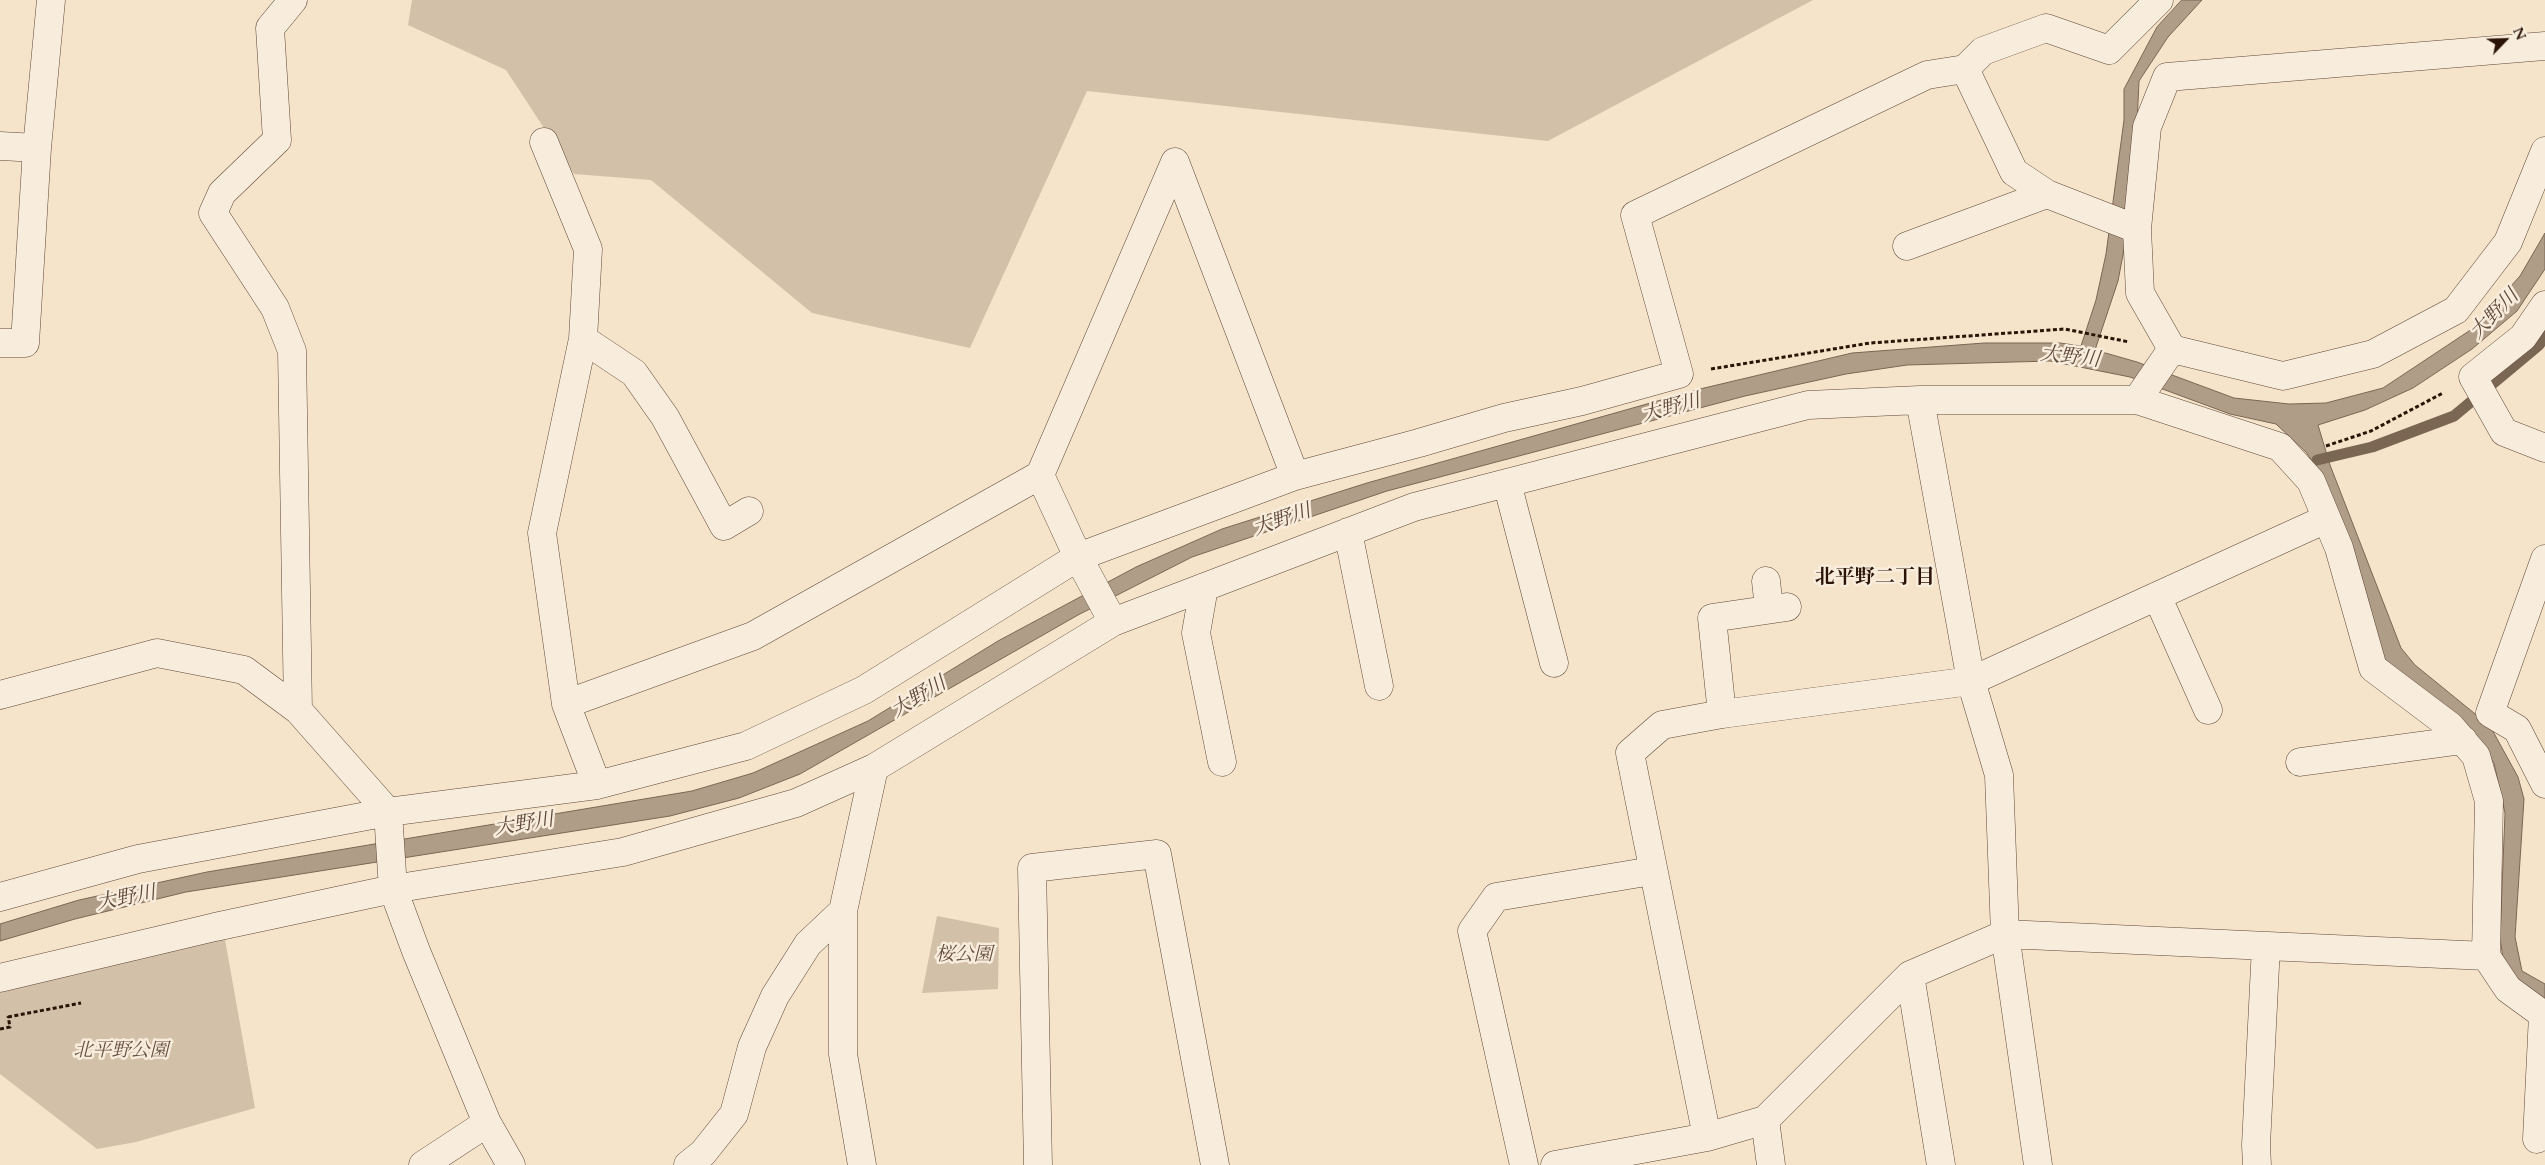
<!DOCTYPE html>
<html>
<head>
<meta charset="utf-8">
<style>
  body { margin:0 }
  #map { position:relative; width:2545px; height:1165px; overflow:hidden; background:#f5e4c9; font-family:Cardo,serif }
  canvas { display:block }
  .north { position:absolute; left:2480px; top:15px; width:50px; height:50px; -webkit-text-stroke:4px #f8eddc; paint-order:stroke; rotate:66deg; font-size:14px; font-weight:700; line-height:20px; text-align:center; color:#2b1307 }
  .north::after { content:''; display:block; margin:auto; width:18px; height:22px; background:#2b1307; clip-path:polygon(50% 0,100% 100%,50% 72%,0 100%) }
</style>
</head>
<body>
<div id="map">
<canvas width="2545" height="1165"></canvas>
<div class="north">N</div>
</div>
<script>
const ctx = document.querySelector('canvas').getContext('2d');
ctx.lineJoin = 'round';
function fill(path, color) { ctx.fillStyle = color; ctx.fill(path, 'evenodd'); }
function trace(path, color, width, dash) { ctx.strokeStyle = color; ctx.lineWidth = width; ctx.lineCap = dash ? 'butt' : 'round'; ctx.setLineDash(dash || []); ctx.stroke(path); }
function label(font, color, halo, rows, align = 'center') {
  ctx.font = font + ' Cardo,"Noto Serif JP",serif'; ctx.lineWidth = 5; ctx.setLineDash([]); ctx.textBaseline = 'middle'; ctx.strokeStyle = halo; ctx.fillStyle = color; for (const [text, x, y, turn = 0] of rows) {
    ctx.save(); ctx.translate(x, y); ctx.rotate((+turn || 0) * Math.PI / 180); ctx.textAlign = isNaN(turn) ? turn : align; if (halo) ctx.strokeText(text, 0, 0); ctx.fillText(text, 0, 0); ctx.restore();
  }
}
fill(new Path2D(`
  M 412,0 L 1813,0 L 1548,141 L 1087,91 L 970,348 L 812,313 L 651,180 L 574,174 L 506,70 L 408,25 Z
  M 937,916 L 999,928 L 998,989 L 922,993 Z
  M 224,934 L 255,1108 L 136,1142 L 97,1149 L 0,1074 L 0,989 Z`), '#d3c0a8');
const water = new Path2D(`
  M 2182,0 L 2202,0 L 2168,37 L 2139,81 L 2135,168 L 2127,234 L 2118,281 L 2095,350 L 2137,362 L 2234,398 L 2289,404 L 2326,403 L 2383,388 L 2472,329 L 2520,276 L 2545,233 L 2545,269 L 2517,311 L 2472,349 L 2413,388 L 2365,410 L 2318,425 L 2330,465 L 2401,648 L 2415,665 L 2490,726 L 2518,777 L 2524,799 L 2515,937 L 2522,971 L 2545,984 L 2545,1003 L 2529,998 L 2504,965 L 2500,938 L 2505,813 L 2494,763 L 2482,745 L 2385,661 L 2322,476 L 2306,452 L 2276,424 L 2230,414 L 2130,377 L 2050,361 L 1907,365 L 1846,374 L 1745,396 L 1387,491 L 1192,557 L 1078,615 L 800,774 L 739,798 L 670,816 L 186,892 L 75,919 L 0,941 L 0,924 L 79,900 L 207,872 L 692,791 L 753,773 L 868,721 L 998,641 L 1136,567 L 1222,529 L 1367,483 L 1700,389 L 1852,353 L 1984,343 L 2060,343 L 2081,346 L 2096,300 L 2106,254 L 2124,120 L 2124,89 L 2157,27 Z`);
fill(water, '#b09d87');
trace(water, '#7b6654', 1);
trace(new Path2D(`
  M 2317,460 L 2372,447 L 2454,416 L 2539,345 L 2545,336`), '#7b6654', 11);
const street = new Path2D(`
  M 293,0 L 270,28 L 277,140 L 222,193 L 213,213 L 275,308 L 292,351 L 298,710 L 388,812 L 393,889 L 416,951 L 487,1123 L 511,1165
  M 2545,46 L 2167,77 L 2147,127 L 2137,229 L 2140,293 L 2172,349 L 2283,376 L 2373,354 L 2456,310 L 2508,242 L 2545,151
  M 1965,69 L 2014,172 L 2047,194 L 2137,229
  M 544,142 L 588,249 L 583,339 L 542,533 L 566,704 L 597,785
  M 0,146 L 37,148
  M 1907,246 L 2047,194
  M 2545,305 L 2523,337 L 2473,377 L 2504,432 L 2545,448
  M 583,339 L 634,373 L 665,417 L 724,526 L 749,511
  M 0,343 L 25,343 L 37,148 L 51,0
  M 2137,400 L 2172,349
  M 1040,475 L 1078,557 L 1113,622
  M 1507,483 L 1554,663
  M 1348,532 L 1379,686
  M 2545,559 L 2490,713 L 2517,729 L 2545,784
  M 1766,581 L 1769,609
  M 1204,587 L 1196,633 L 1222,762
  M 2157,596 L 2208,710
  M 0,695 L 157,653 L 244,670 L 298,710
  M 566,704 L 753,636 L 1040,475 L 1175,162 L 1295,476
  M 1722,714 L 1712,618 L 1787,607
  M 2300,762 L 2463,740
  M 0,897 L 138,859 L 388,812 L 597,785 L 746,746 L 864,690 L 1078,557 L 1295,476 L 1419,443 L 1504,418 L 1582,401 L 1679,374 L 1635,215 L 1927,75 L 1965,69 L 1983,51 L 2046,28 L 2109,50 L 2159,0
  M 1910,975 L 1941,1165
  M 0,978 L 215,927 L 393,889 L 623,852 L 796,803 L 874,768 L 1113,622 L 1414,507 L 1808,405 L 1920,400 L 2137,400 L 2280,447 L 2311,481 L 2339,548 L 2373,668 L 2450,726 L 2476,756 L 2489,801 L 2486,956 L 2508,989 L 2545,1016
  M 1765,1120 L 1771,1165
  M 1707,1137 L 1630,753 L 1662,725 L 1722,714 L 1971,681 L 1920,400
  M 2537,1139 L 2543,1015
  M 423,1165 L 487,1123
  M 688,1165 L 703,1153 L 734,1114 L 752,1047 L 775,996 L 808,944 L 843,911
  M 862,1165 L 843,1054 L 843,911 L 874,768
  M 1038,1165 L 1032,868 L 1157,854 L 1215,1165
  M 1524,1165 L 1472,931 L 1496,897 L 1652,871
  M 1555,1165 L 1707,1137 L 1765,1120 L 1910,975 L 2005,934 L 2486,956
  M 2038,1165 L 2005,934 L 1999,775 L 1971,681 L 2326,519
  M 2257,1165 L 2256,1145 L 2266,946`);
trace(street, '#5e4738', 29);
trace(new Path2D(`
  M 1711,369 L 1870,343 L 2065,329 L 2129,342
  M 2326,446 L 2371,431 L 2443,393
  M 8,1017 L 81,1003
  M 0,1029 L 10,1027 L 8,1016`), '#2b1307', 3, [4, 2.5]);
trace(street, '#f8eddc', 28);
label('italic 19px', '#66503f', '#f8eddc', [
  ["桜公園",964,956],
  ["北平野公園",121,1052]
]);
label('italic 20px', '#604a3a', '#f8eddc', [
  ["大野川",2495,315,-46],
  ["大野川",2070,358,6],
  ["大野川",1671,409,-15],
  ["大野川",1282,521,-19],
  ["大野川",919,698,-31],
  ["大野川",524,825,-9],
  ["大野川",126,899,-11]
]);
label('bold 20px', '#2b1307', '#f8eddc', [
  ["北平野二丁目",1875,578]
]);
</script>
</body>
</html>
